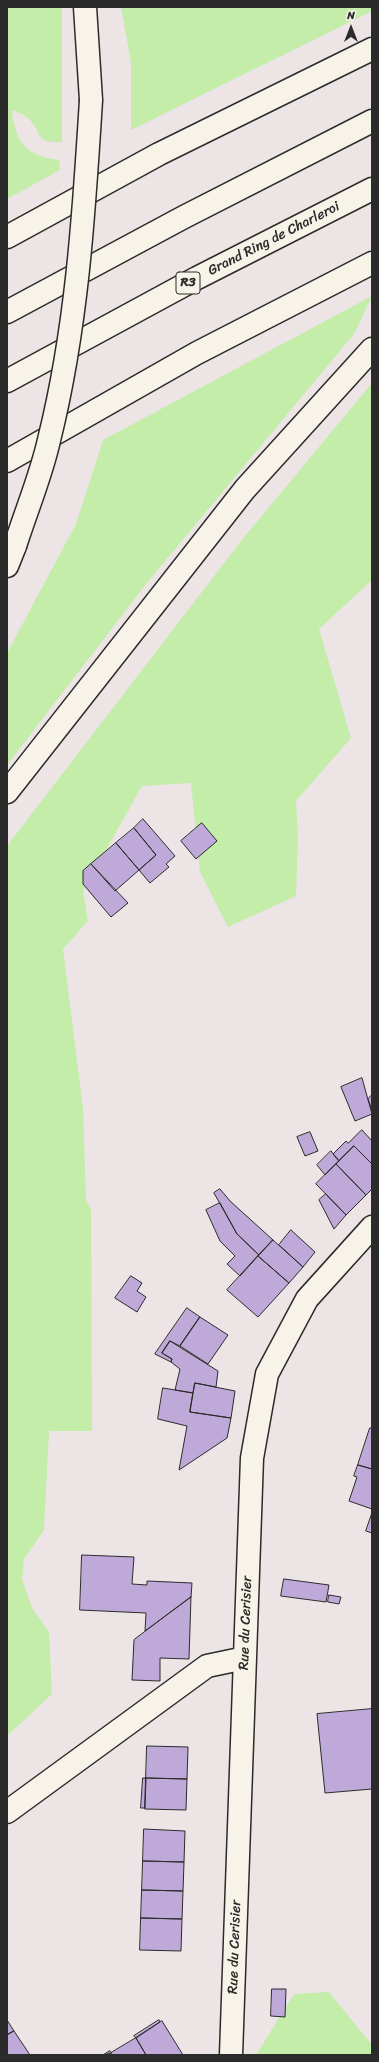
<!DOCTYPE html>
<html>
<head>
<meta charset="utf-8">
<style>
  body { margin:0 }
  #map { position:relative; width:379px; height:2062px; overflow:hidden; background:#ece4e5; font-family:Sriracha,sans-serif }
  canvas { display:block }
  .frame { position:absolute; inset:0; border:8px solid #2b2b2b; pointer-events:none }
  .north { position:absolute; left:331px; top:8px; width:40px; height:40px; -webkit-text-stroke:3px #f7f3e8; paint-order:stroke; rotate:0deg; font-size:11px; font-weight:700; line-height:16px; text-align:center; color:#2b2b2b }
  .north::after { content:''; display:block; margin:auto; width:14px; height:18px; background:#2b2b2b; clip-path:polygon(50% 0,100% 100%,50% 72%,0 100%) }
</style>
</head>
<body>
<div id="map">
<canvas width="379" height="2062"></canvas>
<div class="frame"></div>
<div class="north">N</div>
</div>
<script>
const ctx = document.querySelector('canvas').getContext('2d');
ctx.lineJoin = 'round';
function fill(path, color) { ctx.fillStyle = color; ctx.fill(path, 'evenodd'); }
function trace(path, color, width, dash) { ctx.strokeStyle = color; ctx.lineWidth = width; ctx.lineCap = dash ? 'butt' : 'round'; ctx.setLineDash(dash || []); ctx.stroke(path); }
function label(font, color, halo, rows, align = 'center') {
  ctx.font = font + ' Sriracha,sans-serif'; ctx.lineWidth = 3; ctx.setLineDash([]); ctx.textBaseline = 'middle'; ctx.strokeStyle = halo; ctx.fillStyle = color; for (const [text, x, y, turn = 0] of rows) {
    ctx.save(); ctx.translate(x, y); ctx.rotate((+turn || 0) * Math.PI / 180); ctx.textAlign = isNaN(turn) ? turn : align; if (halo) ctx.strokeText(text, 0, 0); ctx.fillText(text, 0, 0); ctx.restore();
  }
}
fill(new Path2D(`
  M 7,7 L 62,7 L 62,142 C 33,143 44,134 29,119 C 25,115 17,112 12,110 C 15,141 25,156 59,160 L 60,170 L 7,199 Z
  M 121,7 L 372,7 L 372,11 L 131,130 L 131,62 Z
  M 372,296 L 354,334 L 146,584 L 7,765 L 7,653 L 76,524 L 103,440 Z
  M 372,383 L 372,580 L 319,629 L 351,738 L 296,801 L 298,837 L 296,896 L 228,927 L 200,872 L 191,783 L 142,786 L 83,891 L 88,921 L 63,949 L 83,1109 L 86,1200 L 91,1209 L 92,1431 L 49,1431 L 44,1530 L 24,1559 L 22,1579 L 32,1608 L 49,1632 L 52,1694 L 7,1736 L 7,846 L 241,541 Z
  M 329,1992 L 372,2045 L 372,2055 L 256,2055 L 294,1994 Z`), '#c3eda9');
const building = new Path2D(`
  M 143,819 L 175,856 L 166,864 L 169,867 L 150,883 L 139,870 L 156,855 L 134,828 Z
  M 202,823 L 217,841 L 196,859 L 181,841 Z
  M 134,828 L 156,855 L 139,870 L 116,843 Z
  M 116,843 L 139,870 L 115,891 L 91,864 Z
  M 91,864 L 128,903 L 111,917 L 83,884 L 83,871 Z
  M 362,1078 L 372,1114 L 355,1121 L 341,1087 Z
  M 372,1095 L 372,1110 L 368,1099 Z
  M 362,1130 L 372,1141 L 372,1164 L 354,1146 L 339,1161 L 333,1154 L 346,1141 L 348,1143 Z
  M 310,1132 L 318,1151 L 305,1156 L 297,1137 Z
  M 354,1146 L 372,1164 L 372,1189 L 366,1195 L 336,1164 Z
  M 331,1151 L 339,1161 L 325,1175 L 317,1165 Z
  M 336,1164 L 366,1195 L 346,1215 L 316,1184 Z
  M 220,1189 L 230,1201 L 273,1240 L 259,1255 L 237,1234 L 214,1193 Z
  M 326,1194 L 346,1215 L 334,1229 L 319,1200 Z
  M 220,1203 L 237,1234 L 259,1255 L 240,1276 L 227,1264 L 235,1256 L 220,1241 L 206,1210 Z
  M 291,1230 L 315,1252 L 303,1267 L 279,1245 Z
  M 273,1240 L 303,1267 L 289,1283 L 258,1256 Z
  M 258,1256 L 289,1283 L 258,1317 L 227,1290 Z
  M 131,1276 L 142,1283 L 137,1291 L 146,1297 L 137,1312 L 115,1298 Z
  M 187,1308 L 200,1317 L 180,1346 L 170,1341 L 162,1353 L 172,1359 L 171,1362 L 155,1354 Z
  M 200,1317 L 228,1335 L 208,1364 L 180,1346 Z
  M 170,1341 L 218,1371 L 216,1387 L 195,1383 L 193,1393 L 175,1390 L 180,1369 L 171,1362 L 172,1359 L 162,1353 Z
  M 195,1383 L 235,1391 L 231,1418 L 190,1412 Z
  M 163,1388 L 193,1393 L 190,1412 L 231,1418 L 227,1438 L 179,1470 L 187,1426 L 158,1419 Z
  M 370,1428 L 372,1428 L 372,1469 L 358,1465 Z
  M 358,1465 L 372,1469 L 372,1509 L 349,1501 L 357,1477 L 354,1476 Z
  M 372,1513 L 372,1533 L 366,1531 Z
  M 82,1555 L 134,1557 L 132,1584 L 147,1585 L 147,1581 L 192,1583 L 191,1597 L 145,1631 L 146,1613 L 80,1610 Z
  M 284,1579 L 329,1585 L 326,1602 L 281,1596 Z
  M 329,1595 L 341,1597 L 339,1604 L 328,1602 Z
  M 191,1597 L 189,1659 L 160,1658 L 160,1681 L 132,1680 L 134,1640 Z
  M 372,1709 L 372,1789 L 325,1793 L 317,1714 Z
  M 147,1746 L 188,1747 L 187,1779 L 146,1778 Z
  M 143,1778 L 146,1778 L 145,1808 L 141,1808 Z
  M 146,1778 L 187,1779 L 186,1810 L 145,1809 Z
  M 144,1829 L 185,1831 L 184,1862 L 143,1861 Z
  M 143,1861 L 184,1862 L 183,1891 L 142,1890 Z
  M 142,1890 L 183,1891 L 182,1919 L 141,1918 Z
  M 141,1918 L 182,1919 L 181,1951 L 140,1950 Z
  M 272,1989 L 286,1989 L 285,2017 L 271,2016 Z
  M 7,2020 L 14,2031 L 7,2035 Z
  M 159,2020 L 160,2022 L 136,2038 L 134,2036 Z
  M 162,2021 L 183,2055 L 146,2055 L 136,2038 Z
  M 14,2031 L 30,2055 L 7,2055 L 7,2035 Z
  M 136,2038 L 146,2055 L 112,2055 L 111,2053 Z
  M 110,2051 L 111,2053 L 103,2055 Z`);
fill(building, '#bea9d9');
trace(building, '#2b2b2b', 1);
const minor = new Path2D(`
  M 7,1812 L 207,1666 L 245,1658
  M 231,2055 L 252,1458 L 267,1374 L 307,1299 L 372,1227`);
const highway = new Path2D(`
  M 85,7 L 91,100
  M 7,237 L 159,154 L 372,49
  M 7,312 L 184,217 L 372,121
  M 7,381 L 197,278 L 372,189
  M 7,461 L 197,353 L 372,263
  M 7,566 L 15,546
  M 7,792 L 245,489 L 372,349`);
trace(minor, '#2b2b2b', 25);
trace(highway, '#2b2b2b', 25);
trace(minor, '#f7f3e8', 22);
trace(highway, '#f7f3e8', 22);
const highwayBridge = new Path2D(`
  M 15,546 C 26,511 41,476 49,440 C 77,328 84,213 91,100`);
trace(highwayBridge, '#2b2b2b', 25, []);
trace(highwayBridge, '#f7f3e8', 22);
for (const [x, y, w] of [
  [188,283,24]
]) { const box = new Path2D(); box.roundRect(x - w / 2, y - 11, w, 22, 3); ctx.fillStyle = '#f7f3e8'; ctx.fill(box); trace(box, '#2b2b2b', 1); }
label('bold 13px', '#2b2b2b', null, [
  ["R3",188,283]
]);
label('14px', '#2b2b2b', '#f7f3e8', [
  ["Grand Ring de Charleroi",274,239,-27],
  ["Rue du Cerisier",246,1623,-88],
  ["Rue du Cerisier",235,1947,-88]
]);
</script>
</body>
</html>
